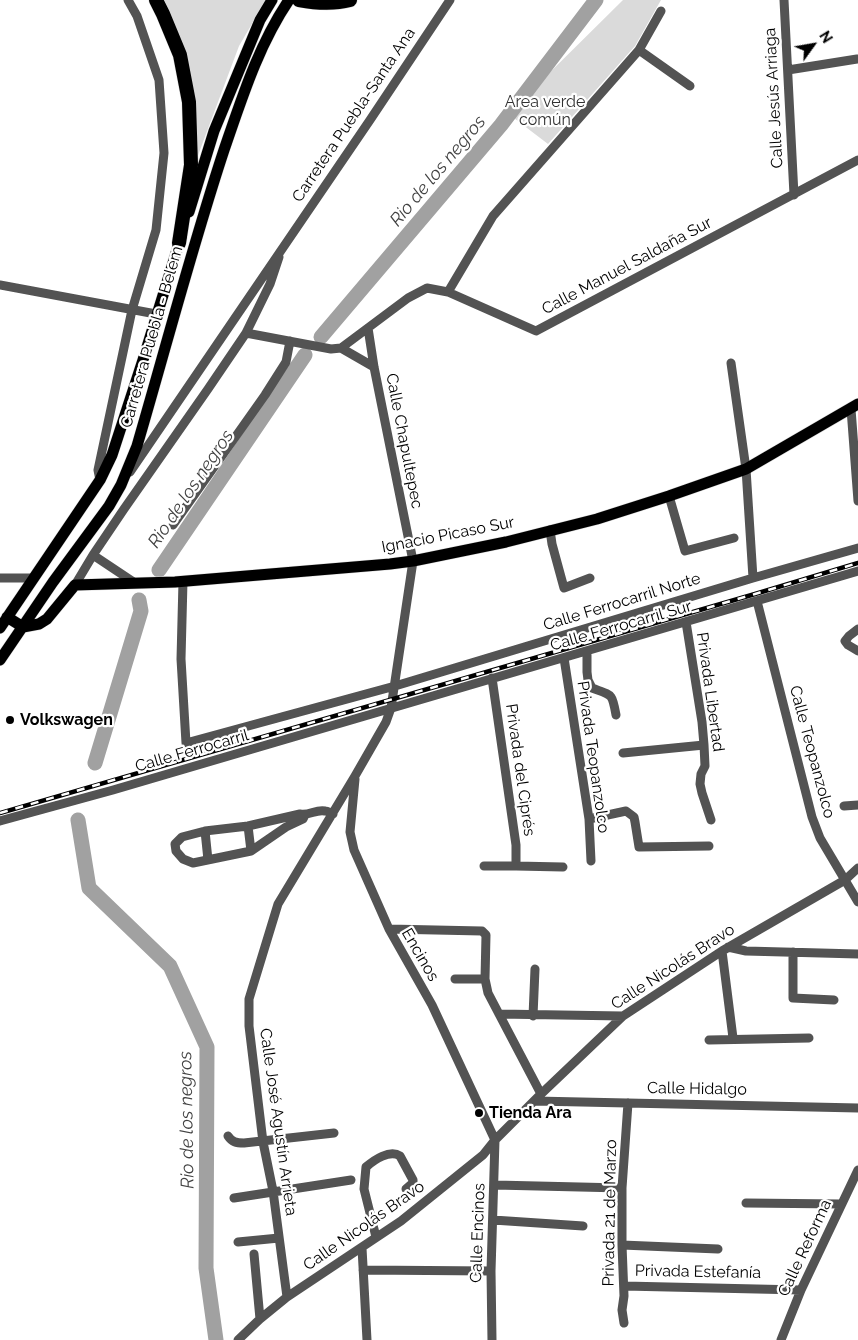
<!DOCTYPE html>
<html>
<head>
<meta charset="utf-8">
<style>
  body { margin:0 }
  #map { position:relative; width:858px; height:1340px; overflow:hidden; background:#fff; font-family:Raleway,sans-serif }
  canvas { display:block }
  .north { position:absolute; left:788px; top:20px; width:50px; height:50px; -webkit-text-stroke:4px #fff; paint-order:stroke; rotate:58deg; font-size:14px; font-weight:700; line-height:20px; text-align:center; color:#000 }
  .north::after { content:''; display:block; margin:auto; width:18px; height:22px; background:#000; clip-path:polygon(50% 0,100% 100%,50% 72%,0 100%) }
</style>
</head>
<body>
<div id="map">
<canvas width="858" height="1340"></canvas>
<div class="north">N</div>
</div>
<script>
const ctx = document.querySelector('canvas').getContext('2d');
ctx.lineJoin = 'round';
function fill(path, color) { ctx.fillStyle = color; ctx.fill(path, 'evenodd'); }
function trace(path, color, width, dash) { ctx.strokeStyle = color; ctx.lineWidth = width; ctx.lineCap = dash ? 'butt' : 'round'; ctx.setLineDash(dash || []); ctx.stroke(path); }
function label(font, color, halo, rows, align = 'center') {
  ctx.font = font + ' Raleway,sans-serif'; ctx.lineWidth = 4.5; ctx.setLineDash([]); ctx.textBaseline = 'middle'; ctx.strokeStyle = halo; ctx.fillStyle = color; for (const [text, x, y, turn = 0] of rows) {
    ctx.save(); ctx.translate(x, y); ctx.rotate((+turn || 0) * Math.PI / 180); ctx.textAlign = isNaN(turn) ? turn : align; if (halo) ctx.strokeText(text, 0, 0); ctx.fillText(text, 0, 0); ctx.restore();
  }
}
fill(new Path2D(`
  M 164,0 L 266,0 L 239,46 L 194,166 L 180,39 L 169,10 Z
  M 623,0 L 661,0 L 635,46 L 548,144 L 510,115 L 528,94 Z`), '#dadada');
trace(new Path2D(`
  M 321,337 L 501,125 L 596,0
  M 159,570 L 305,355
  M 95,763 L 141,611 L 139,600
  M 78,820 L 89,888 L 170,966 L 207,1047 L 206,1268 L 216,1340`), '#a1a1a1', 15);
const major = new Path2D(`
  M 189,212 L 214,131 L 260,20 L 272,0
  M 7,617 L 23,627 L 39,624 L 47,619 L 75,585 L 175,582 L 390,564 L 413,561 L 506,542 L 597,519 L 669,496 L 746,469 L 858,404
  M 0,628 L 100,480 L 112,455 L 143,360 L 181,237
  M 0,660 L 53,582 L 109,506 L 121,485 L 137,446 C 166,347 192,247 224,150 C 242,98 258,46 289,0`);
const highway = new Path2D(`
  M 156,0 L 163,14 L 180,55 L 189,102 L 191,165 L 179,243
  M 299,0 C 315,3 335,4 350,0`);
trace(major, '#dbdbdb', 12);
trace(highway, '#dbdbdb', 15);
trace(new Path2D(`
  M 784,0 L 794,195
  M 639,50 L 690,86
  M 788,70 L 857,59
  M 0,285 L 156,314
  M 448,292 L 493,216 L 639,50 L 661,11
  M 246,333 L 331,349 L 341,348 L 408,298 L 427,288 L 448,292 L 536,331 L 858,160
  M 341,348 L 374,367
  M 731,363 L 746,469 L 753,578
  M 851,409 L 858,501
  M 130,472 L 370,120 L 450,0
  M 100,480 L 98,470 L 132,310 L 156,230 L 164,153 L 159,80 L 137,16 L 128,0
  M 669,496 L 685,551 L 734,538
  M 173,525 L 265,395 L 286,362 L 290,341
  M 550,530 L 552,544 L 564,588 L 590,578
  M 93,555 L 135,583
  M 0,578 L 34,578
  M 183,581 L 181,659 L 186,743 L 395,686 L 753,578 L 858,548
  M 75,585 L 93,555 L 124,509 L 208,389 L 246,333 L 270,284 L 279,257
  M 757,601 L 812,817 L 820,838 L 858,902
  M 686,622 L 702,722 L 704,745 L 705,766 L 701,774 L 700,784 L 702,793 L 711,820
  M 858,629 L 849,636 L 845,641 L 848,645 L 858,651
  M 587,651 L 587,672 L 588,680 L 592,688 C 613,696 612,693 616,715
  M 564,658 L 589,819 L 591,861
  M 492,678 L 516,845 L 516,866
  M 623,753 L 704,745
  M 355,779 L 350,832 L 354,850 L 389,929 L 432,1005 L 495,1140 L 491,1271 L 492,1340
  M 844,806 L 858,805
  M 305,815 L 303,819 L 286,827 L 251,851 L 193,863 L 183,859 L 176,851 L 175,844 L 182,837 L 205,831 L 248,826 L 300,814 C 309,816 316,809 325,811 C 328,811 330,813 333,814
  M 589,819 L 626,811 L 634,817 L 635,822 L 639,847 L 709,846
  M 0,821 L 113,790 L 858,571
  M 248,826 L 251,851
  M 205,831 L 208,860
  M 484,866 L 516,866 L 563,867
  M 389,929 L 482,931 L 486,935 L 485,979 L 488,993 L 541,1094
  M 728,947 L 746,951 L 858,954
  M 722,951 L 733,1038
  M 793,952 L 793,998 L 834,1000
  M 455,979 L 485,979
  M 499,1014 L 623,1016
  M 533,1016 L 535,969
  M 709,1040 L 809,1038
  M 535,1101 L 858,1108
  M 228,1136 C 232,1142 236,1143 244,1143 L 334,1133
  M 495,1185 L 622,1188
  M 234,1198 L 351,1180
  M 746,1203 L 841,1204
  M 493,1220 L 583,1226
  M 376,1237 L 364,1189 L 366,1167 C 374,1160 390,1149 400,1156 L 413,1180 L 413,1183 L 406,1189
  M 238,1242 L 279,1238
  M 622,1245 L 718,1249
  M 362,1248 L 367,1340
  M 254,1254 L 260,1319
  M 363,1270 L 491,1271
  M 624,1286 L 801,1290
  M 287,1297 L 273,1191 L 263,1142 L 249,1026 L 249,999 L 278,904 L 355,776 L 386,722 L 391,708 L 413,561 L 374,367 L 368,328
  M 624,1323 L 622,1310 L 624,1296 L 622,1245 L 622,1188 L 628,1103
  M 238,1340 L 260,1319 L 287,1297 L 401,1221 L 483,1155 L 495,1140 L 541,1094 L 623,1016 L 722,951 L 845,880 L 858,868
  M 781,1340 L 801,1290 L 858,1170`), '#535353', 9);
trace(major, '#000', 11);
trace(highway, '#000', 14);
const rail = new Path2D(`
  M 0,813 L 755,594 L 858,563`);
trace(rail, '#000', 4.5);
trace(rail, '#fff', 2.5, [8]);
for (const [x, y, r, color] of [
  [10,720,5,"#000"],
  [479,1113,5,"#000"]
]) { const dot = new Path2D(); dot.arc(x, y, r, 0, 2 * Math.PI); ctx.fillStyle = color; ctx.fill(dot); trace(dot, '#fff', 2); }
label('16px', '#000', '#fff', [
  ["Calle Jesús Arriaga",774,98,-93],
  ["Carretera Puebla-Santa Ana",354,115,-56],
  ["Calle Manuel Saldaña Sur",627,266,-28],
  ["Carretera Puebla - Belem",152,337,-74],
  ["Calle Chapultepec",404,441,79],
  ["Ignacio Picaso Sur",448,535,-11],
  ["Calle Ferrocarril Norte",622,602,-17],
  ["Calle Ferrocarril Sur",621,626,-16],
  ["Privada Libertad",710,692,82],
  ["Calle Ferrocarril",192,751,-16],
  ["Calle Teopanzolco",812,752,75],
  ["Privada Teopanzolco",593,757,82],
  ["Privada del Ciprés",520,770,82],
  ["Encinos",420,955,60],
  ["Calle Nicolás Bravo",673,967,-33],
  ["Calle Hidalgo",697,1089,1],
  ["Calle José Agustín Arrieta",278,1122,82],
  ["Privada 21 de Marzo",610,1213,-89],
  ["Calle Nicolás Bravo",364,1226,-35],
  ["Calle Encinos",478,1233,-88],
  ["Calle Reforma",805,1248,-65],
  ["Privada Estefanía",698,1272,1]
]);
label('16px', '#313131', '#fff', [
  ["Area verde",545,102],
  ["común",545,120]
]);
label('bold 16px', '#000', '#fff', [
  ["Volkswagen",20,720],
  ["Tienda Ara",489,1113]
], 'left');
label('italic 18px', '#424242', '#fff', [
  ["Rio de los negros",438,171,-50],
  ["Rio de los negros",191,489,-56],
  ["Rio de los negros",187,1120,-91]
]);
</script>
</body>
</html>
